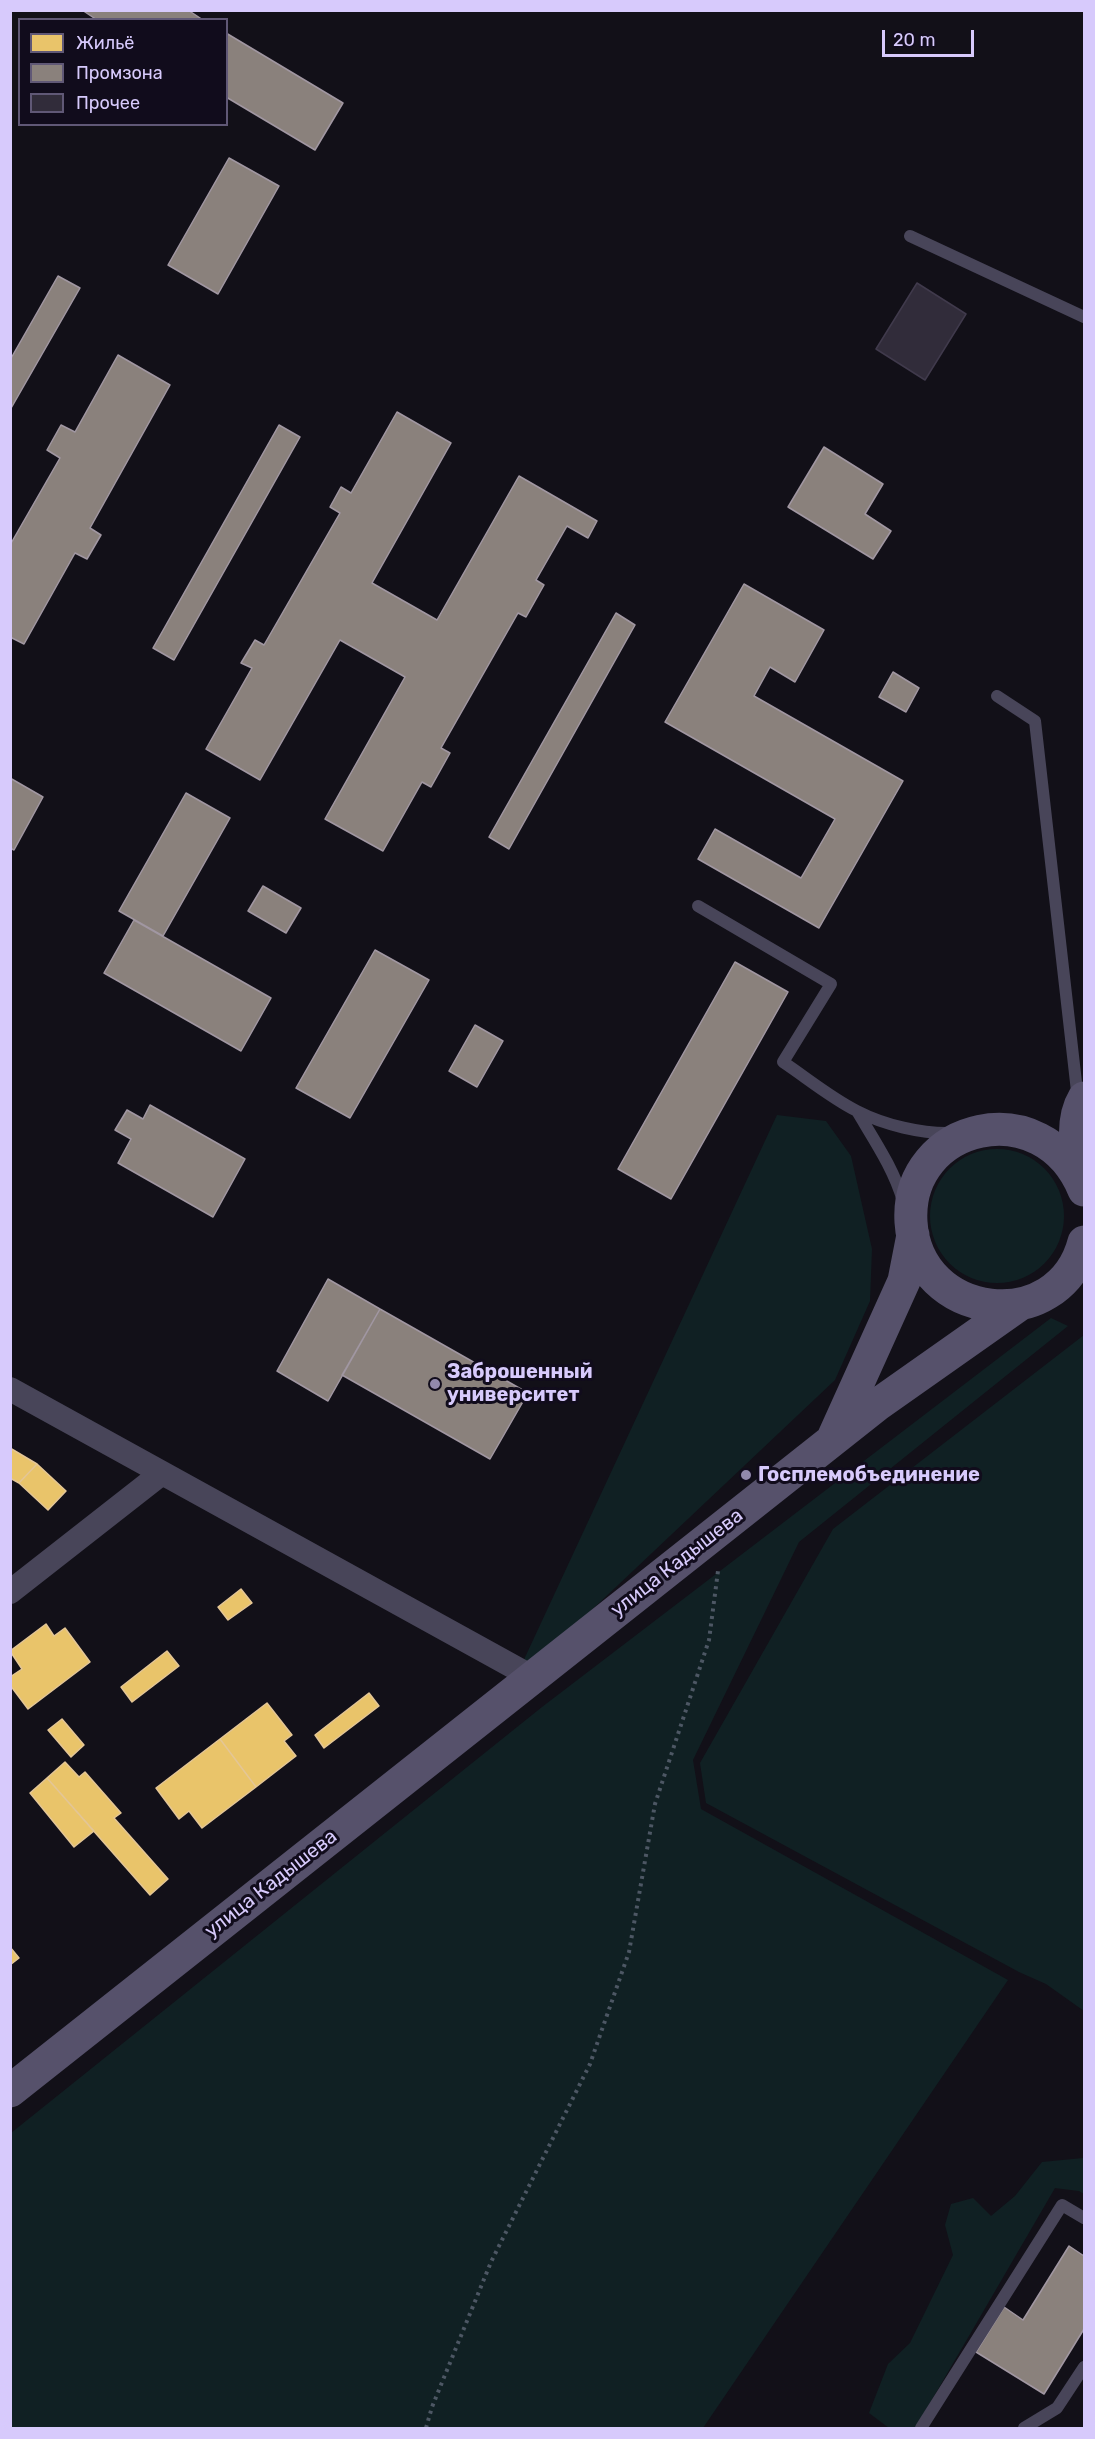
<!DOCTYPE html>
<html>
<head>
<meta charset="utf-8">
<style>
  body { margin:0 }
  #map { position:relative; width:1095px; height:2439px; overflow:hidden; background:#121018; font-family:Rubik,sans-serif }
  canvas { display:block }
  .frame { position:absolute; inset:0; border:12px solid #d7cafc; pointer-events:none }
  .legend { position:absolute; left:18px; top:18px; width:210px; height:108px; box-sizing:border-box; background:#110c1c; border:2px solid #605876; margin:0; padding:8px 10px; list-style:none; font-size:18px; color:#d7cafc }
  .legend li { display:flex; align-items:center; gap:12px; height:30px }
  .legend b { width:30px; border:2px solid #605876 }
  .scale { position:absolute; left:882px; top:30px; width:92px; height:27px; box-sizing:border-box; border:3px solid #d7cafc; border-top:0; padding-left:8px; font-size:18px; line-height:21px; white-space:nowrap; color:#d7cafc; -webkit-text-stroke:4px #110c1c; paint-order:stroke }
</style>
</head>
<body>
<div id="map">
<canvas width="1095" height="2439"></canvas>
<div class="frame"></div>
<ul class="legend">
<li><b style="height:16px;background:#e9c46a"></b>Жильё</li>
<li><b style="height:16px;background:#8a817c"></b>Промзона</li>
<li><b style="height:16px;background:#312c3a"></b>Прочее</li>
</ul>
<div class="scale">20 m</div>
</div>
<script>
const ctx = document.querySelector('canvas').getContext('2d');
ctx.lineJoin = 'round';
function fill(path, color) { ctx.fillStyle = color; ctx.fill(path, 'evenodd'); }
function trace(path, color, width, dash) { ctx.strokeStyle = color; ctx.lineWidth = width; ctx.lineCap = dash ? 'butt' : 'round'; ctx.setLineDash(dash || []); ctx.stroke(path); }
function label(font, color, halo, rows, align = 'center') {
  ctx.font = font + ' Rubik,sans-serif'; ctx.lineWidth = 6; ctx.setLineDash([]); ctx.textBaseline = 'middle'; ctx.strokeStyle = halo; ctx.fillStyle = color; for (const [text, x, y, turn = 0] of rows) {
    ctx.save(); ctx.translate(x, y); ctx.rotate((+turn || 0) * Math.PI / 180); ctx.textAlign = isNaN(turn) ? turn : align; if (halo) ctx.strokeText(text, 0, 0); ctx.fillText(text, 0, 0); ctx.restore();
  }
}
fill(new Path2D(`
  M 777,1115 L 826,1121 L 851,1156 L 872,1249 L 870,1301 L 835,1380 L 544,1655 L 521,1666 Z
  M930 1216a67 67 0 1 1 134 0a67 67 0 1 1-134 0Z
  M 1051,1318 L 1068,1326 L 799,1542 L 693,1760 L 701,1809 L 1008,1980 L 703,2428 L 11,2428 L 11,2133 L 542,1707 Z
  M 1084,1335 L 1084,2011 L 1046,1984 L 1019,1972 L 706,1803 L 700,1763 L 833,1529 Z
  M 1083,2158 L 1084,2194 L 1079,2191 L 1055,2188 L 916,2427 L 889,2428 L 869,2413 L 888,2364 L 910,2343 L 953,2255 L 945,2225 L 951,2204 L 973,2198 L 991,2216 L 1015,2196 L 1042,2162 Z`), '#102023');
const homes = new Path2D(`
  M 10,1448 L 37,1464 L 19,1483 L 10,1478 Z
  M 37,1464 L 66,1491 L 48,1510 L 19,1483 Z
  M 241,1589 L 252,1603 L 228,1620 L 218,1607 Z
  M 46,1624 L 54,1636 L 65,1628 L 90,1662 L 28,1709 L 10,1685 L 10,1677 L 22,1669 L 10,1651 Z
  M 167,1651 L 179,1666 L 132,1702 L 121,1687 Z
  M 369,1693 L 379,1706 L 324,1748 L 315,1735 Z
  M 267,1703 L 292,1735 L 284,1741 L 296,1756 L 256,1787 L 220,1739 Z
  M 62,1719 L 84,1745 L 71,1757 L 48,1730 Z
  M 220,1739 L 256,1787 L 202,1828 L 189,1811 L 179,1819 L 156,1788 Z
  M 65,1762 L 79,1777 L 85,1772 L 121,1813 L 114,1818 L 168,1879 L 150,1895 L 47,1778 Z
  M 47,1778 L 94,1831 L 74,1847 L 30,1793 Z
  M 10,1947 L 19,1958 L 10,1965 Z`);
fill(homes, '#e9c46a');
trace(homes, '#e4c696', 1.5);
const industry = new Path2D(`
  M 82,10 L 188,10 L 203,20 L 97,20 Z
  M 226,33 L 343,103 L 315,150 L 226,97 Z
  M 229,158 L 279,186 L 218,294 L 168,265 Z
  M 58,276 L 80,288 L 10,410 L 10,360 Z
  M 118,355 L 170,385 L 90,528 L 101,535 L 87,559 L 75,553 L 24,644 L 10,637 L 10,545 L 60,458 L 47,450 L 61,425 L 75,432 Z
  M 397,412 L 451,443 L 372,583 L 437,620 L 519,476 L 597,521 L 588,538 L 567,526 L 536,580 L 544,585 L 526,617 L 518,613 L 441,748 L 450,753 L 431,787 L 422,782 L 383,851 L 325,819 L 405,677 L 340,640 L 260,780 L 206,749 L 252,668 L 241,663 L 255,640 L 264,645 L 340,513 L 330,507 L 341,487 L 351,493 Z
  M 279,425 L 300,437 L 174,660 L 153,648 Z
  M 824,447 L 883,484 L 865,514 L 891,531 L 873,559 L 788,507 Z
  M 744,584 L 824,630 L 795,682 L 770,667 L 754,696 L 903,781 L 819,928 L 698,859 L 715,829 L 801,878 L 835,819 L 665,722 Z
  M 616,613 L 635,625 L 509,849 L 489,837 Z
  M 893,672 L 919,688 L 906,712 L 879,697 Z
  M 10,778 L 43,797 L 14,850 L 10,848 Z
  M 186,793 L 230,818 L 163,936 L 119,911 Z
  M 263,886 L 301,908 L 286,933 L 248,911 Z
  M 134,920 L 271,998 L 241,1051 L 104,973 Z
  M 375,950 L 429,980 L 350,1118 L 296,1088 Z
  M 735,962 L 788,992 L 671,1199 L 618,1169 Z
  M 475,1025 L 503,1041 L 477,1087 L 449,1071 Z
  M 150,1105 L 245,1159 L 213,1217 L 118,1163 L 131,1139 L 115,1130 L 127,1110 L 143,1119 Z
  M 328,1279 L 380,1309 L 328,1401 L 277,1371 Z
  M 380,1309 L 528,1393 L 490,1459 L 342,1375 Z
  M 1069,2246 L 1084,2256 L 1084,2329 L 1044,2394 L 976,2352 L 1004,2307 L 1023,2320 Z`);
fill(industry, '#8a817c');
trace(industry, '#a197a2', 1.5);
const building = new Path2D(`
  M 917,283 L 966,314 L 925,380 L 876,349 Z`);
fill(building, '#312c3a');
trace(building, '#403a4c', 1.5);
trace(new Path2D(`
  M 426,2428 L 432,2407 L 491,2262 L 590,2064 L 629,1952 L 655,1804 L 709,1640 L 718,1571`), '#4d5764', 4, [3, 4.5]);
trace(new Path2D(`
  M 910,236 L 1084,317
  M 997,696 L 1035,721 L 1078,1100
  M 698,906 L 831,984 L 783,1062 C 807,1078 831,1098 857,1111 C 884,1125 922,1134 952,1133
  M 857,1111 C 874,1140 894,1169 903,1201
  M 921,2428 L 1062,2205 L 1084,2218
  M 1024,2428 L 1057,2408 L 1084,2367`), '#484559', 12);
trace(new Path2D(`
  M 10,1389 L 532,1677
  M 10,1592 L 162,1473`), '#484559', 24);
trace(new Path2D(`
  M 1082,1180 C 1076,1154 1070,1121 1084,1098
  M 1084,1190 C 1043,1090 905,1123 911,1222 C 917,1321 1059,1338 1084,1242
  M 834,1436 L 904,1281 L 913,1235
  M 10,2091 L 877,1405 L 1019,1305`), '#56516b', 33);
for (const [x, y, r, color] of [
  [435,1384,6,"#9289ac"],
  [746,1475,6,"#9289ac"]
]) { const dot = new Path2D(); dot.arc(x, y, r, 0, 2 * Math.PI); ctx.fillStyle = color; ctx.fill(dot); trace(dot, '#110c1c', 2); }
label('bold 20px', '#d7cafc', '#110c1c', [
  ["Заброшенный",447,1372],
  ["университет",447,1395],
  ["Госплемобъединение",758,1475]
], 'left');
label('20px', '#d7cafc', '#110c1c', [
  ["улица Кадышева",677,1563,-38],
  ["улица Кадышева",271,1884,-38]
]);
</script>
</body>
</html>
